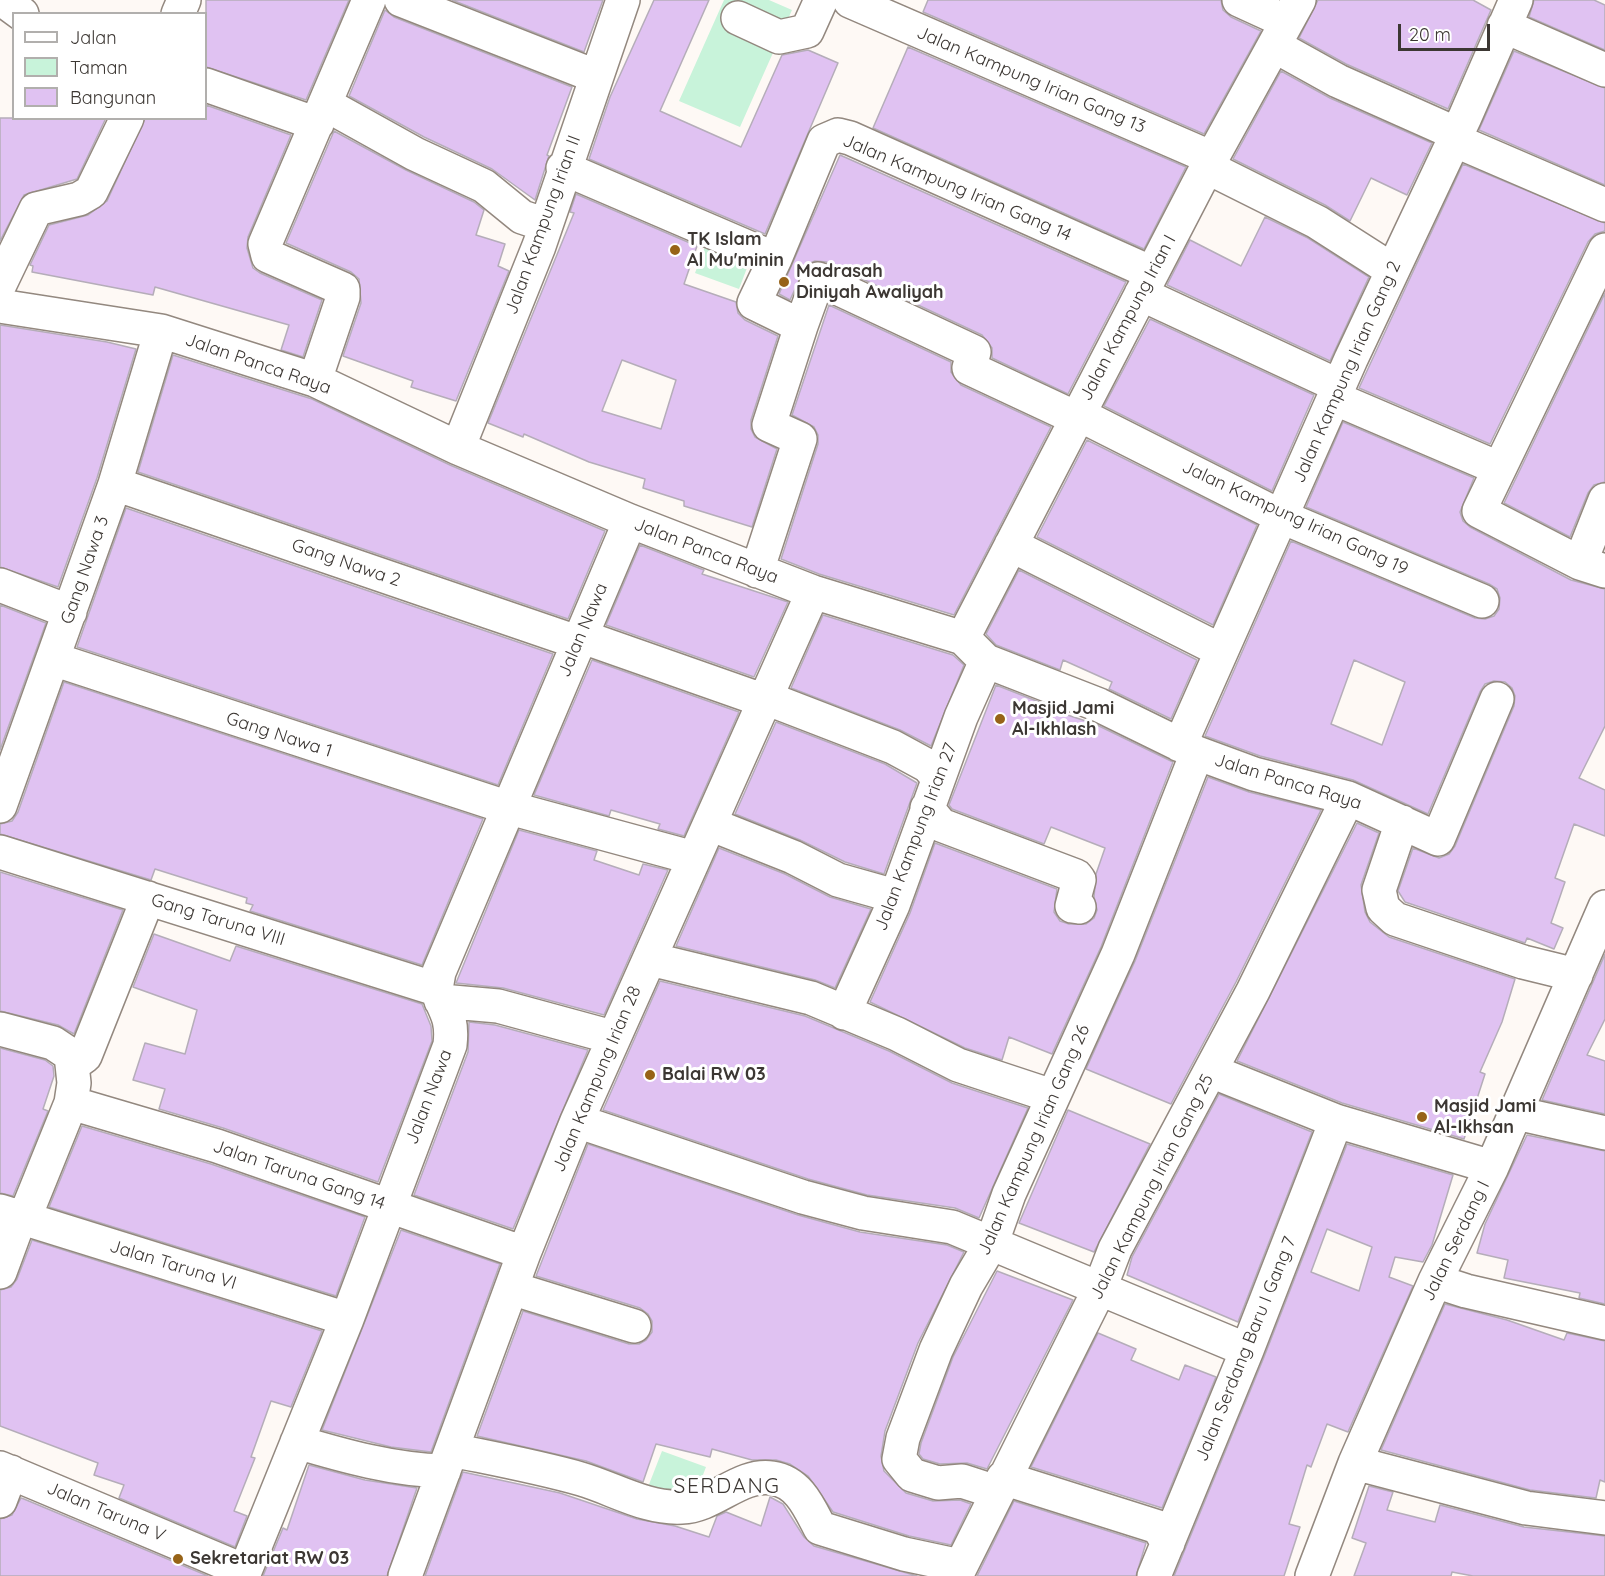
<!DOCTYPE html>
<html>
<head>
<meta charset="utf-8">
<style>
  body { margin:0 }
  #map { position:relative; width:1605px; height:1576px; overflow:hidden; background:#fef9f5; font-family:Quicksand,sans-serif }
  canvas { display:block }
  .legend { position:absolute; left:12px; top:12px; width:195px; height:108px; box-sizing:border-box; background:#fff; border:2px solid #b1afad; margin:0; padding:8px 10px; list-style:none; font-size:18px; color:#3c3733 }
  .legend li { display:flex; align-items:center; gap:12px; height:30px }
  .legend b { width:30px; border:2px solid #b1afad }
  .scale { position:absolute; left:1398px; top:24px; width:92px; height:27px; box-sizing:border-box; border:3px solid #3c3733; border-top:0; padding-left:8px; font-size:18px; line-height:21px; white-space:nowrap; color:#3c3733; -webkit-text-stroke:4px #fff; paint-order:stroke }
</style>
</head>
<body>
<div id="map">
<canvas width="1605" height="1576"></canvas>
<ul class="legend">
<li><b style="height:8px;background:#fff"></b>Jalan</li>
<li><b style="height:16px;background:#c8f3da"></b>Taman</li>
<li><b style="height:16px;background:#e0c2f2"></b>Bangunan</li>
</ul>
<div class="scale">20 m</div>
</div>
<script>
const ctx = document.querySelector('canvas').getContext('2d');
ctx.lineJoin = 'round';
function fill(path, color) { ctx.fillStyle = color; ctx.fill(path, 'evenodd'); }
function trace(path, color, width, dash) { ctx.strokeStyle = color; ctx.lineWidth = width; ctx.lineCap = dash ? 'butt' : 'round'; ctx.setLineDash(dash || []); ctx.stroke(path); }
function label(font, color, halo, rows, align = 'center') {
  ctx.font = font + ' Quicksand,sans-serif'; ctx.lineWidth = 6; ctx.setLineDash([]); ctx.textBaseline = 'middle'; ctx.strokeStyle = halo; ctx.fillStyle = color; for (const [text, x, y, turn = 0] of rows) {
    ctx.save(); ctx.translate(x, y); ctx.rotate((+turn || 0) * Math.PI / 180); ctx.textAlign = isNaN(turn) ? turn : align; if (halo) ctx.strokeText(text, 0, 0); ctx.fillText(text, 0, 0); ctx.restore();
  }
}
fill(new Path2D(`
  M 724,0 L 769,0 L 792,10 L 740,127 L 679,101 Z
  M 706,244 L 750,260 L 739,289 L 695,273 Z
  M 662,1451 L 706,1467 L 692,1504 L 648,1487 Z`), '#c8f3da');
const building = new Path2D(`
  M 206,0 L 349,0 L 306,100 L 206,67 Z
  M 452,0 L 603,0 L 584,52 Z
  M 654,0 L 709,0 L 660,111 L 741,147 L 782,55 L 808,50 L 838,63 L 765,234 L 589,159 L 610,97 Z
  M 928,0 L 1221,0 L 1223,10 L 1231,17 L 1261,31 L 1204,134 L 923,12 Z
  M 1318,0 L 1473,0 L 1491,10 L 1448,109 L 1346,64 L 1299,38 Z
  M 1534,0 L 1594,0 L 1605,5 L 1605,50 L 1529,17 Z
  M 385,10 L 394,17 L 572,87 L 547,155 L 549,156 L 535,200 L 492,169 L 424,137 L 349,96 Z
  M 908,47 L 1186,167 L 1144,249 L 873,128 Z
  M 1514,51 L 1605,88 L 1605,185 L 1479,130 Z
  M 1281,71 L 1330,98 L 1432,143 L 1407,195 L 1371,178 L 1350,221 L 1325,205 L 1233,159 Z
  M 206,105 L 291,135 L 248,237 L 247,248 L 253,268 L 260,273 L 322,300 L 303,357 L 281,350 L 289,325 L 155,287 L 153,295 L 32,272 L 33,266 L 30,265 L 49,225 L 88,215 L 107,201 L 145,118 L 206,118 Z
  M 0,118 L 106,118 L 77,179 L 24,195 L 0,241 Z
  M 334,131 L 406,170 L 474,202 L 484,210 L 476,235 L 505,244 L 498,266 L 509,271 L 456,401 L 411,387 L 413,381 L 343,356 L 361,303 L 359,279 L 351,272 L 286,243 Z
  M 840,155 L 1126,282 L 1068,394 L 992,358 L 992,348 L 982,335 L 826,262 L 815,261 L 806,265 L 790,300 L 779,294 Z
  M 1463,164 L 1605,223 L 1605,231 L 1595,234 L 1588,242 L 1490,444 L 1359,388 Z
  M 576,194 L 697,246 L 684,284 L 736,302 L 738,313 L 745,320 L 778,336 L 751,420 L 751,429 L 755,437 L 777,449 L 752,527 L 684,506 L 684,501 L 643,488 L 645,479 L 589,462 L 524,434 L 523,437 L 488,423 L 574,213 L 570,212 ZM 622,360 L 676,380 L 661,429 L 602,411 Z
  M 1265,217 L 1308,238 L 1369,277 L 1330,361 L 1167,285 L 1190,240 L 1241,266 Z
  M 1605,293 L 1605,482 L 1594,485 L 1588,493 L 1570,537 L 1504,503 Z
  M 829,305 L 951,362 L 951,372 L 961,385 L 1051,427 L 954,615 L 819,574 L 781,559 L 818,444 L 818,435 L 814,427 L 792,415 Z
  M 1150,319 L 1314,395 L 1272,491 L 1104,406 Z
  M 0,325 L 107,342 L 136,349 L 97,478 L 58,587 L 0,567 Z
  M 173,355 L 312,399 L 450,465 L 605,531 L 568,619 L 138,472 Z
  M 1343,422 L 1474,478 L 1460,512 L 1463,521 L 1470,527 L 1571,580 L 1605,589 L 1605,726 L 1579,778 L 1605,790 L 1605,836 L 1574,824 L 1555,878 L 1565,882 L 1551,923 L 1563,928 L 1554,949 L 1527,938 L 1525,943 L 1405,902 L 1398,891 L 1413,848 L 1439,858 L 1449,854 L 1455,846 L 1514,706 L 1515,696 L 1512,688 L 1505,682 L 1494,681 L 1485,684 L 1480,692 L 1428,814 L 1353,780 L 1260,756 L 1205,736 L 1291,541 L 1475,618 L 1485,619 L 1494,616 L 1499,609 L 1500,598 L 1497,589 L 1489,584 L 1306,507 ZM 1354,660 L 1405,682 L 1382,745 L 1331,724 Z
  M 1087,440 L 1257,525 L 1213,625 L 1037,537 Z
  M 126,508 L 553,654 L 498,785 L 77,647 Z
  M 640,545 L 704,570 L 702,574 L 788,602 L 754,677 L 606,625 Z
  M 1019,570 L 1197,660 L 1171,719 L 1109,689 L 1112,682 L 1063,660 L 1060,670 L 996,645 L 986,634 Z
  M 0,605 L 46,623 L 0,750 Z
  M 823,615 L 953,655 L 964,665 L 931,746 L 900,730 L 791,688 Z
  M 592,660 L 739,712 L 684,836 L 658,829 L 660,824 L 611,810 L 609,816 L 534,795 Z
  M 64,682 L 483,819 L 422,965 L 250,911 L 253,905 L 246,903 L 247,898 L 155,869 L 151,880 L 0,834 L 0,824 L 12,821 L 18,812 Z
  M 996,685 L 1047,705 L 1046,708 L 1095,724 L 1173,762 L 1101,947 L 1052,1054 L 1009,1037 L 1002,1060 L 965,1048 L 870,1002 L 910,913 L 935,843 L 1057,889 L 1054,912 L 1060,921 L 1069,924 L 1086,924 L 1094,918 L 1097,910 L 1094,897 L 1096,874 L 1105,848 L 1051,827 L 1044,844 L 952,809 L 949,805 Z
  M 776,722 L 885,764 L 917,783 L 884,874 L 845,862 L 800,840 L 735,814 Z
  M 1208,777 L 1249,792 L 1321,810 L 1236,982 L 1171,1104 L 1086,1069 L 1135,961 Z
  M 1357,823 L 1379,833 L 1361,885 L 1365,912 L 1370,922 L 1389,937 L 1515,979 L 1502,1022 L 1480,1072 L 1485,1074 L 1464,1139 L 1342,1103 L 1237,1061 Z
  M 519,830 L 597,851 L 594,860 L 639,875 L 643,864 L 668,870 L 604,1015 L 503,988 L 456,983 Z
  M 719,848 L 785,874 L 830,897 L 871,909 L 835,988 L 815,980 L 676,946 Z
  M 0,872 L 123,910 L 74,1034 L 58,1025 L 0,1011 Z
  M 154,934 L 230,961 L 236,946 L 422,1004 L 431,1026 L 432,1041 L 378,1182 L 223,1128 L 159,1109 L 165,1089 L 133,1080 L 145,1043 L 185,1054 L 197,1010 L 133,987 Z
  M 1605,954 L 1605,1019 L 1587,1055 L 1605,1061 L 1605,1114 L 1542,1100 Z
  M 660,981 L 805,1016 L 889,1051 L 952,1083 L 1028,1108 L 979,1218 L 955,1208 L 867,1195 L 808,1179 L 603,1110 Z
  M 469,1022 L 495,1025 L 588,1050 L 513,1229 L 414,1195 L 468,1052 Z
  M 0,1048 L 45,1060 L 53,1066 L 54,1076 L 43,1109 L 48,1111 L 13,1196 L 0,1193 Z
  M 1219,1094 L 1312,1132 L 1238,1322 L 1127,1275 L 1132,1257 Z
  M 1068,1110 L 1150,1144 L 1094,1252 L 1019,1223 Z
  M 82,1126 L 211,1164 L 365,1217 L 336,1296 L 49,1207 Z
  M 1527,1135 L 1605,1151 L 1605,1304 L 1579,1298 L 1580,1293 L 1504,1278 L 1508,1260 L 1477,1253 L 1485,1224 Z
  M 588,1144 L 798,1215 L 860,1232 L 947,1245 L 964,1252 L 918,1343 L 885,1431 L 881,1456 L 884,1471 L 906,1493 L 933,1501 L 960,1500 L 971,1504 L 951,1545 L 909,1536 L 833,1512 L 808,1476 L 790,1464 L 776,1460 L 752,1460 L 712,1449 L 710,1457 L 656,1444 L 643,1482 L 586,1461 L 477,1436 L 523,1311 L 629,1344 L 639,1344 L 646,1340 L 652,1332 L 652,1321 L 648,1314 L 640,1308 L 536,1276 Z
  M 1347,1144 L 1453,1175 L 1432,1245 L 1423,1262 L 1395,1257 L 1389,1277 L 1413,1286 L 1348,1432 L 1327,1424 L 1311,1467 L 1307,1465 L 1289,1524 L 1300,1527 L 1284,1576 L 1174,1576 L 1264,1357 ZM 1327,1229 L 1372,1247 L 1359,1291 L 1311,1272 Z
  M 401,1230 L 500,1264 L 431,1452 L 391,1447 L 322,1430 Z
  M 32,1240 L 322,1331 L 291,1407 L 271,1401 L 251,1457 L 255,1458 L 234,1511 L 247,1516 L 235,1547 L 119,1498 L 124,1485 L 94,1475 L 98,1463 L 0,1426 L 0,1290 L 11,1287 L 17,1279 Z
  M 997,1271 L 1073,1300 L 987,1469 L 967,1463 L 940,1464 L 923,1459 L 919,1454 L 921,1443 L 953,1357 Z
  M 1445,1304 L 1507,1320 L 1564,1340 L 1567,1333 L 1605,1341 L 1605,1482 L 1600,1480 L 1596,1498 L 1530,1490 L 1381,1450 Z
  M 1098,1333 L 1136,1349 L 1131,1360 L 1179,1380 L 1185,1365 L 1216,1377 L 1162,1508 L 1031,1467 Z
  M 309,1465 L 365,1480 L 417,1488 L 387,1576 L 263,1576 L 283,1528 L 287,1530 Z
  M 463,1472 L 560,1493 L 637,1519 L 675,1526 L 709,1537 L 717,1516 L 726,1512 L 761,1526 L 770,1497 L 783,1504 L 804,1537 L 814,1546 L 917,1576 L 425,1576 Z
  M 1369,1486 L 1393,1492 L 1387,1510 L 1435,1522 L 1440,1505 L 1524,1527 L 1605,1536 L 1605,1576 L 1473,1576 L 1452,1572 L 1451,1576 L 1354,1576 L 1366,1543 L 1352,1538 Z
  M 21,1498 L 24,1499 L 208,1576 L 0,1576 L 0,1519 L 12,1515 Z
  M 1014,1501 L 1146,1543 L 1136,1576 L 977,1576 Z`);
fill(building, '#e0c2f2');
trace(building, '#b5adb9', 1.5);
const minor = new Path2D(`
  M 3,0 L 22,14
  M 401,0 L 595,76
  M 1239,0 L 1287,22
  M 850,1 L 1212,158
  M 178,14 L 184,0
  M 738,18 L 779,37 L 807,31 L 821,0
  M 1504,26 L 1605,70
  M 1275,46 L 1338,81 L 1457,134
  M 206,85 L 317,124
  M 325,104 L 415,154 L 484,186 L 522,217 L 546,225
  M 1454,140 L 1605,205
  M 1207,167 L 1317,222 L 1392,270
  M 563,168 L 775,259
  M 1605,250 L 1479,511 L 1580,563 L 1605,571
  M 0,284 L 36,209 L 79,199 L 91,192 L 127,118
  M 1141,294 L 1339,386
  M 0,306 L 161,331 L 315,380 L 458,448 L 630,521 L 813,592 L 963,638 L 986,661 L 1099,705 L 1197,753 L 1254,774 L 1348,798 L 1438,839 L 1497,699
  M 801,326 L 818,279 L 974,352 L 969,368 L 1076,418
  M 315,380 L 343,297 L 343,289 L 268,256 L 265,244 L 369,0
  M 1334,398 L 1498,468
  M 1078,414 L 1282,517 L 1482,601
  M 458,448 L 539,246 L 623,0
  M 115,484 L 577,642
  M 1011,545 L 1220,650
  M 1580,563 L 1605,500
  M 757,571 L 800,439 L 769,425 L 801,326 L 754,303 L 775,259 L 824,141 L 838,135 L 850,138 L 1152,273
  M 0,585 L 70,612
  M 580,636 L 765,701
  M 963,638 L 1207,167 L 1299,0
  M 53,659 L 506,807 L 694,858
  M 766,698 L 893,747 L 928,766 L 938,778
  M 1180,745 L 1351,359 L 1465,117 L 1516,0
  M 0,806 L 115,484 L 161,331
  M 927,808 L 941,825 L 1076,876 L 1079,880 L 1072,906 L 1079,907
  M 1402,822 L 1379,890 L 1383,908 L 1395,919 L 1523,962 L 1576,975
  M 710,824 L 793,857 L 838,880 L 884,893 L 893,905
  M 0,852 L 436,989
  M 650,959 L 811,998 L 897,1034 L 958,1065 L 1052,1096
  M 441,1001 L 498,1006 L 612,1037
  M 844,1013 L 893,905 L 961,717 L 986,661
  M 0,1029 L 53,1043 L 71,1055 L 74,1083 L 71,1103 L 24,1219 L 17,1226 L 0,1272
  M 74,1064 L 85,1056 L 148,898
  M 1211,1071 L 1336,1121 L 1492,1167
  M 71,1103 L 217,1146 L 524,1253
  M 1516,1113 L 1605,1133
  M 577,1121 L 803,1197 L 863,1213 L 952,1227 L 1247,1350
  M 0,1211 L 347,1319
  M 1435,1281 L 1466,1291 L 1605,1323
  M 511,1288 L 634,1326
  M 297,1442 C 344,1456 394,1470 444,1471
  M 452,1450 C 495,1459 539,1467 581,1479 C 615,1489 646,1509 682,1507 C 714,1506 740,1473 772,1478 C 799,1482 809,1507 820,1528 L 904,1554 L 960,1566
  M 1355,1463 L 1526,1508 L 1605,1518
  M 0,1468 L 235,1567 L 246,1567
  M 1003,1478 L 1158,1527 L 1168,1543
  M 996,1492 L 962,1481 L 938,1483 L 912,1475 L 899,1459 L 903,1438 L 936,1350 L 966,1286 L 992,1242 L 1009,1194 L 1118,954 L 1197,753
  M 0,1501 L 11,1472
  M 243,1576 L 347,1319 L 450,1045 C 453,1019 446,1012 436,989 L 439,972 L 630,521
  M 405,1576 L 524,1253 L 577,1121 L 813,592
  M 956,1576 L 1100,1288 L 1115,1249 L 1253,991 L 1348,798
  M 1154,1576 L 1247,1350 L 1336,1121
  M 1312,1576 L 1355,1463 L 1435,1281 L 1492,1167 L 1605,907`);
trace(minor, '#93887f', 36);
trace(minor, '#fff', 33);
for (const [x, y, r, color] of [
  [675,250,6,"#976318"],
  [784,282,6,"#976318"],
  [1000,719,6,"#976318"],
  [650,1075,6,"#976318"],
  [1422,1117,6,"#976318"],
  [178,1559,6,"#976318"]
]) { const dot = new Path2D(); dot.arc(x, y, r, 0, 2 * Math.PI); ctx.fillStyle = color; ctx.fill(dot); trace(dot, '#fff', 2); }
label('18px', '#3c3733', '#fff', [
  ["Jalan Kampung Irian Gang 13",1031,80,23],
  ["Jalan Kampung Irian Gang 14",957,188,23],
  ["Jalan Kampung Irian II",543,225,-70],
  ["Jalan Kampung Irian I",1128,318,-62],
  ["Jalan Panca Raya",258,364,19],
  ["Jalan Kampung Irian Gang 2",1347,372,-66],
  ["Jalan Kampung Irian Gang 19",1295,518,25],
  ["Jalan Panca Raya",706,551,21],
  ["Gang Nawa 2",346,563,19],
  ["Gang Nawa 3",85,570,-71],
  ["Jalan Nawa",583,630,-67],
  ["Gang Nawa 1",279,735,18],
  ["Jalan Panca Raya",1288,782,17],
  ["Jalan Kampung Irian 27",916,837,-69],
  ["Gang Taruna VIII",218,920,17],
  ["Jalan Kampung Irian 28",597,1079,-67],
  ["Jalan Nawa",429,1097,-69],
  ["Jalan Kampung Irian Gang 26",1034,1140,-66],
  ["Jalan Taruna Gang 14",299,1175,19],
  ["Jalan Kampung Irian Gang 25",1152,1187,-63],
  ["Jalan Serdang I",1456,1241,-64],
  ["Jalan Taruna VI",173,1265,17],
  ["Jalan Serdang Baru I Gang 7",1246,1349,-68],
  ["Jalan Taruna V",106,1512,23]
]);
label('bold 18px', '#3c3733', '#fff', [
  ["TK Islam",687,240],
  ["Al Mu'minin",687,261],
  ["Madrasah",796,272],
  ["Diniyah Awaliyah",796,293],
  ["Masjid Jami",1012,709],
  ["Al-Ikhlash",1012,730],
  ["Balai RW 03",662,1075],
  ["Masjid Jami",1434,1107],
  ["Al-Ikhsan",1434,1128],
  ["Sekretariat RW 03",190,1559]
], 'left');
ctx.letterSpacing = '1.5px';
label('21px', '#3c3733', '#fff', [
  ["SERDANG",727,1487]
]);
ctx.letterSpacing = '0px';
</script>
</body>
</html>
